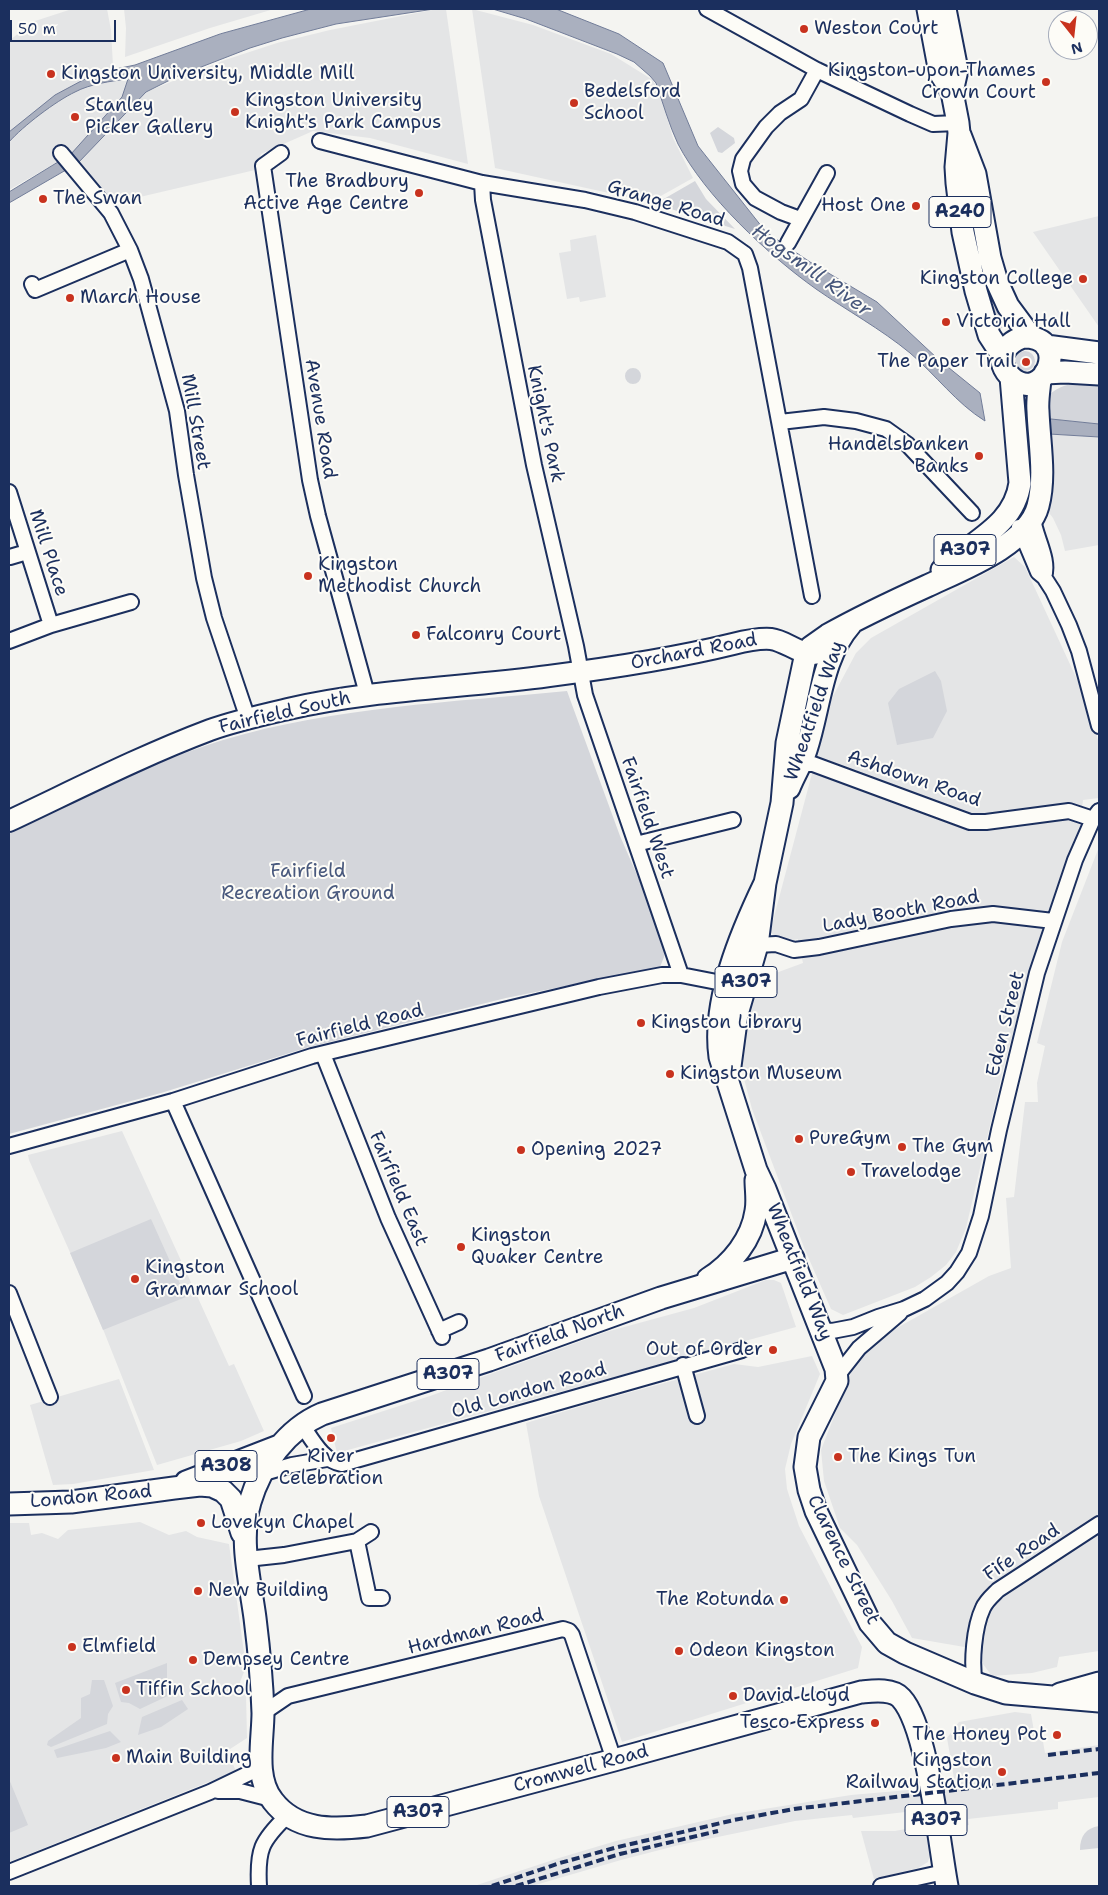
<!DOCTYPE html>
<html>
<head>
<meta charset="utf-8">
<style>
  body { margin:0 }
  #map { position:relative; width:1108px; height:1895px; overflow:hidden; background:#f4f4f1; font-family:"Shantell Sans",sans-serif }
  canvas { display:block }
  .frame { position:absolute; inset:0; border:10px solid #1b2f5e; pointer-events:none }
  .north { position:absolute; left:1048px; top:10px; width:50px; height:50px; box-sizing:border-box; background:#fdfcf7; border:1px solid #a3aaba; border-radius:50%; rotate:164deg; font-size:14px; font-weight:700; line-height:20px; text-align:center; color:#1b2f5e }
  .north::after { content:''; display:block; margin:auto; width:18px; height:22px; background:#c8321e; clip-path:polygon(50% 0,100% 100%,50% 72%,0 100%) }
  .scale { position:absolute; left:10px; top:20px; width:106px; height:22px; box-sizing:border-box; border:2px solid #1b2f5e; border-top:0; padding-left:6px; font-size:15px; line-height:18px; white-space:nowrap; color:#1b2f5e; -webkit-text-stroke:4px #fdfcf7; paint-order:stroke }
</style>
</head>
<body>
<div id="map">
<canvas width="1108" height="1895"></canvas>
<div class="frame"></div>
<div class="north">N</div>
<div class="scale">50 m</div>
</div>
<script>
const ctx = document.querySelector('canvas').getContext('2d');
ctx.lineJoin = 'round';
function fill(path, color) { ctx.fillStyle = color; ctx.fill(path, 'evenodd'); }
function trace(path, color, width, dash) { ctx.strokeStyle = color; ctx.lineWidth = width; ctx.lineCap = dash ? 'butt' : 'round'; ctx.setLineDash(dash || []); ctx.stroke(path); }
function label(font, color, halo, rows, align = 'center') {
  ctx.font = font + ' "Shantell Sans",sans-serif'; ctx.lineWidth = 4; ctx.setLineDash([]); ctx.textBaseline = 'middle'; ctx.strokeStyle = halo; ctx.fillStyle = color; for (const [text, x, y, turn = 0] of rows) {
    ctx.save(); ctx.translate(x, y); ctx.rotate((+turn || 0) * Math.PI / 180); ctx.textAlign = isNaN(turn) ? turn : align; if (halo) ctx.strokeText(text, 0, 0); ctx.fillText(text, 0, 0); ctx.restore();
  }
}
fill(new Path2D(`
  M 72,9 L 107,9 L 111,30 L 113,66 L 146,92 L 225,60 L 277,43 L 330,30 L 437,9 L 446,9 L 468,164 L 370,138 L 313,131 L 261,154 L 255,170 L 110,204 L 66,157 L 9,190 L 9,41 L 32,22 Z
  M 124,9 L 274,9 L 210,28 L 125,57 L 126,28 Z
  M 472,9 L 533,25 L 611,54 L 653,80 L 660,94 L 673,138 L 693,178 L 650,202 L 495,168 Z
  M 1099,216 L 1099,327 L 1033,232 Z
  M 596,235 L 606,297 L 580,302 L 579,297 L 567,299 L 559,253 L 571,251 L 570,240 Z
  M 1049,434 L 1099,437 L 1099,545 L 1065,551 L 1061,535 L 1053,518 L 1046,509 Z
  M 1014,557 L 1025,567 L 1081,688 L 1099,743 L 1099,798 L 1083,800 L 1080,827 L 1035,953 L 1002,1074 L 966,1228 L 956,1252 L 946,1265 L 931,1277 L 915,1287 L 843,1315 L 831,1309 L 805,1250 L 752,1109 L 743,1075 L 740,1046 L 754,988 L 765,977 L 803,963 L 798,939 L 782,942 L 770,932 L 832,698 L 856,653 L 871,638 Z
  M 1099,847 L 1099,1651 L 1059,1657 L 1057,1667 L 1032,1673 L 992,1676 L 983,1664 L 982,1650 L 912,1638 L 892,1601 L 857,1545 L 840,1528 L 824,1481 L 821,1450 L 856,1360 L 881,1337 L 989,1276 L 1011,1268 L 1006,1198 L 1014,1197 L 1025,1102 L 1038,1102 L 1037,1083 L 1045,1046 L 1037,1043 L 1062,942 Z
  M 122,1131 L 229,1366 L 234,1364 L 264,1431 L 241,1441 L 157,1465 L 93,1304 L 29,1160 L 28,1155 Z
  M 766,1280 L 774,1280 L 781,1283 L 796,1327 L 337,1453 L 331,1428 L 430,1396 L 606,1332 L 694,1308 Z
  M 812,1356 L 820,1374 L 791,1444 L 785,1469 L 787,1489 L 799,1526 L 862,1647 L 858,1668 L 622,1742 L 539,1496 L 526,1423 L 602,1400 L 734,1364 L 758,1367 Z
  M 119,1379 L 154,1470 L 73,1484 L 53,1485 L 30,1405 Z
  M 140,1522 L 169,1535 L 186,1531 L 197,1537 L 229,1544 L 246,1667 L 240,1682 L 246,1694 L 247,1738 L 227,1751 L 236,1771 L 9,1862 L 9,1523 L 29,1523 L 31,1535 L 42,1533 L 58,1539 L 68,1530 Z
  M 1015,1712 L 1031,1714 L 1035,1737 L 1042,1736 L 1045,1753 L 1099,1745 L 1099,1797 L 1058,1802 L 1058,1809 L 968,1819 L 969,1825 L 961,1826 L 958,1806 L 853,1818 L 852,1815 L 795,1821 L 679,1845 L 621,1860 L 532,1886 L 474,1886 L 559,1858 L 616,1841 L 733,1814 L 851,1795 L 943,1787 L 942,1780 L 954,1778 L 947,1738 L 959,1722 Z
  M 926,1825 L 930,1855 L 928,1862 L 918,1868 L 874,1879 L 861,1831 L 895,1831 Z`), '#e4e5e6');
fill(new Path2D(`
  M 718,127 L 734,138 L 735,143 L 722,153 L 718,152 L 710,133 Z
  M 695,181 L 706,199 L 735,229 L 655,204 Z
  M 980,245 L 993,299 L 1008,324 L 1000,329 L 992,316 L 975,246 Z
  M1015 361a10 10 0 1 1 20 0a10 10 0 1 1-20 0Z
  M625 376a8 8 0 1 1 16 0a8 8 0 1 1-16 0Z
  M 1082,383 L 1099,386 L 1099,424 L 1051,419 L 1049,395 C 1059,386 1068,384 1082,383 Z
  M 935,671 L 941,681 L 947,711 L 933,738 L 897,745 L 888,703 L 899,689 Z
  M 567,691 L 620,836 L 666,941 L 664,957 L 660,967 L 506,998 L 309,1047 L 161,1093 L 9,1134 L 9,834 C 79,800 149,763 223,740 C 334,707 453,702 567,691 Z
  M 151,1219 L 186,1297 L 103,1330 L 70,1253 Z
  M 167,1663 L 167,1681 L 174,1693 L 140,1709 L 129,1703 L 121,1702 L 115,1683 Z
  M 92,1680 L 104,1680 L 113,1706 L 108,1714 L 107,1724 L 51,1747 L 47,1745 L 48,1741 L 81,1718 L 81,1698 L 90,1694 Z
  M 182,1700 L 188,1709 L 161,1727 L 138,1735 L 142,1717 Z
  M 110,1731 L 121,1742 L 106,1748 L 57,1758 L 54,1750 Z
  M 9,1779 L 28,1825 L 9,1833 Z
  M 1099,1826 L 1099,1848 L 1080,1850 C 1080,1836 1086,1828 1099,1826 Z`), '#d4d6db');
const water = new Path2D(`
  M 311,9 L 434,9 L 336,24 L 282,38 L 250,48 L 178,76 L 146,92 L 78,163 L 9,203 L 9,192 L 71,154 L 122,97 L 128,79 C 111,81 90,84 75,92 C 56,101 23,126 9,142 L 9,132 L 55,95 L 83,80 L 111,70 L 135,65 L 220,34 Z
  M 493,9 L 556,9 L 619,34 L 663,63 L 698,146 L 766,232 L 810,262 L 877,302 L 938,359 L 980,393 L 985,421 C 956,403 936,375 910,353 C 881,329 846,310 816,289 C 768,255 705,196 678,144 C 669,125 663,103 656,83 L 650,76 L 634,62 L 617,54 L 526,19 Z
  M 1051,419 L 1099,424 L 1099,437 L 1049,434 Z`);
fill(water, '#aab0bf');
trace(water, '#717c98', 1);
const street = new Path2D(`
  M 707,9 L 817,70 L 910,114 L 933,124 L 958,123
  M 320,141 L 482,183 L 585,200 L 635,212 L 728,242 L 745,254 L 750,268 L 812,596
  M 61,153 L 111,213 L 130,250 L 141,279 L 177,411 L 186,475 L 204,578 L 214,618 L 248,719
  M 281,153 L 263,166 L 310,480 L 318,516 L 367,694
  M 482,183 L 483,200 L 534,465 L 576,646 L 585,695 L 681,975
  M 800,219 L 781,212 L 755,198 L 743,184 L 740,171 L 743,159 L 766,127 L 780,113 L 801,99 L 817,70
  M 788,243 L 827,173
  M 32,284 L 35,290 L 130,250
  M 780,422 L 824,417 L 856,421 L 886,429 L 907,444 L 972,513
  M 9,492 L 51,625
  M 1033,518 C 1035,537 1050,559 1044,577
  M 1019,527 L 1038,572 L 1044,577 L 1053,591 L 1069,625 L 1079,651 L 1099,726
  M 10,557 L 27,552
  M 9,641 L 51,625 L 131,602
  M 794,768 L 804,764 L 813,764 L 970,822 L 986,822 L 1069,811 L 1093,819
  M 636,844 L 733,820
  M 757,945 L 776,944 L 794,950 L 819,947 L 951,919 L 993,914 L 1053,921
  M 323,1054 L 388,1218 L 442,1337
  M 173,1101 L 304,1396
  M 9,1146 L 173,1101 L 312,1056 L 599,987 L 662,975 L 681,975 L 727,984
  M 9,1293 L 50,1397
  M 822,1330 L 832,1331 L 853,1327 L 878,1317 L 904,1309 L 925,1299 L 947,1283 L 957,1272 L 969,1253 L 981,1216 L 999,1130 L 1037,973 L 1075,860 L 1093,819 L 1099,811
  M 439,1331 L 459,1322
  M 683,1365 L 697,1416
  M 837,1376 L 859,1348 L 900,1313
  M 302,1425 C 313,1441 323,1461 342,1464 L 742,1350
  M 264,1473 L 292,1465 L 327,1459
  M 357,1541 L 371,1532
  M 247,1559 L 284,1555 L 357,1541 L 369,1598 L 382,1598
  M 975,1683 C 971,1663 974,1627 983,1608 C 986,1601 992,1596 998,1590 L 1099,1524
  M 263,1713 L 288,1696 L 563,1629 L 569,1631 L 572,1635 L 614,1760
  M 218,1791 L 240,1791 L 271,1799
  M 9,1872 L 210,1792 L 262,1767
  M 259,1886 C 257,1850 261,1841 287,1816
  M 881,1886 L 944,1872`);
const secondary = new Path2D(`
  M 9,821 C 75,790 141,756 210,730 C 235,721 262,715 288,709 C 374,689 462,688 549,676 C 611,668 672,659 733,644 C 745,641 758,638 771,639 C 788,641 805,660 822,652`);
const primary = new Path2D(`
  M 928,9 L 940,73 L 952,92 L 958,123 L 959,133 L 956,167 L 957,183 L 963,232 L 976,291 L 989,335 L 1002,355
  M 945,9 L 957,70 L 952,92
  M 960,135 L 975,174 L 990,258 L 997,282 L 1008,306 L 1031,337
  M 1023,337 C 1073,336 1044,405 1012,378 C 993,361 1004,344 1023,337 Z
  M 1046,346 L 1099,353
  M 1045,373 L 1065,372 L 1099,374
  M 942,570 C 971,541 1014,527 1020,483 L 1011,377
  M 789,788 C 794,775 802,763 806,750 C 820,708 821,658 851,624
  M 765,883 C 741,933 712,1001 720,1057 L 756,1170 L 765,1189 L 836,1369 L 837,1381 L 809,1437 L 805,1467 L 809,1490 L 816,1511 L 870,1623 L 887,1643 L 905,1653 L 975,1683 L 1006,1693 L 1099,1701
  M 730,1066 L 737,1014 L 757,945 L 765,883 L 782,803 L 787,743 L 806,653 L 811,647 L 828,635 C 860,617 894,601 927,586 C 961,570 1028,545 1038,506 C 1046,476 1039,441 1038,411 C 1037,401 1039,390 1040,380
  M 793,1258 L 661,1298 L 489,1360 L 322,1414 C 287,1429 261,1465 250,1502 C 239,1540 250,1580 255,1618 C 259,1650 262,1681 263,1713 C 263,1740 254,1778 273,1801 C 296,1831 332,1830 367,1826 L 614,1760 L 861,1692 C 872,1691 892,1688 901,1698 C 928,1727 939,1844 947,1886
  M 708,1279 C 732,1264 752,1239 756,1211 C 758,1201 756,1190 756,1180
  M 186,1482 L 279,1446
  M 9,1504 L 71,1502 L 174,1488 L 200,1485 L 212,1486 L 223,1491 L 231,1499 L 242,1533
  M 1060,1694 L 1099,1683`);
trace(street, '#1b2f5e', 18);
trace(secondary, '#1b2f5e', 24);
trace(primary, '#1b2f5e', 25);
trace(street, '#fdfcf7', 14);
trace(secondary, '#fdfcf7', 20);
trace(primary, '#fdfcf7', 21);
trace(new Path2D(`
  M 1048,1755 L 1099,1749
  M 492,1886 L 560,1863 L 618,1847 L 734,1820 L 794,1809 L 1099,1773
  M 516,1886 L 620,1854 L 718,1831`), '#1b2f5e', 4, [8, 4]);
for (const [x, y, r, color] of [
  [804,29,5,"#c8321e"],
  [51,74,5,"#c8321e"],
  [1046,82,5,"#c8321e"],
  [574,103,5,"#c8321e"],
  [235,112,5,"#c8321e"],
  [75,117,5,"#c8321e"],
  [419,193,5,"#c8321e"],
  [43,199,5,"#c8321e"],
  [916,206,5,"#c8321e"],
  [1083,279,5,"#c8321e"],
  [70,298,5,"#c8321e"],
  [946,322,5,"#c8321e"],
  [1026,362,5,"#c8321e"],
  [979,456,5,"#c8321e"],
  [308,576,5,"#c8321e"],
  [416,635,5,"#c8321e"],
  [641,1023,5,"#c8321e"],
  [670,1074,5,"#c8321e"],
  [799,1139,5,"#c8321e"],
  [902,1147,5,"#c8321e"],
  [521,1150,5,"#c8321e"],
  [851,1172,5,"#c8321e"],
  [461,1247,5,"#c8321e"],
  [135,1279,5,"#c8321e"],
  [773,1350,5,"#c8321e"],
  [331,1438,5,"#c8321e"],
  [838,1457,5,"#c8321e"],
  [201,1523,5,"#c8321e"],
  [198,1591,5,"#c8321e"],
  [784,1600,5,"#c8321e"],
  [72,1647,5,"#c8321e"],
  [679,1651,5,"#c8321e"],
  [193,1660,5,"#c8321e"],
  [126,1690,5,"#c8321e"],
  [733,1696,5,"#c8321e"],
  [875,1723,5,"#c8321e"],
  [1057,1735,5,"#c8321e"],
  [116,1758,5,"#c8321e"],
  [1002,1772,5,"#c8321e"]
]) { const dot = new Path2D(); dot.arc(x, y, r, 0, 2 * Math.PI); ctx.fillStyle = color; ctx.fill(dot); trace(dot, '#fdfcf7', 2); }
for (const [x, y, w] of [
  [960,212,62],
  [965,550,62],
  [746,982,62],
  [448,1374,62],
  [226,1466,62],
  [418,1812,62],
  [936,1820,62]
]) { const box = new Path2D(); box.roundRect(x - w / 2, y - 15.5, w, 31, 4); ctx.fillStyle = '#fdfcf7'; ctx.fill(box); trace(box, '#1b2f5e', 1); }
label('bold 18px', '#1b2f5e', null, [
  ["A240",960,212],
  ["A307",965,550],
  ["A307",746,982],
  ["A307",448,1374],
  ["A308",226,1466],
  ["A307",418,1812],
  ["A307",936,1820]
]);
label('19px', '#1b2f5e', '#fdfcf7', [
  ["Weston Court",814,29],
  ["Kingston-upon-Thames",1036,71,"right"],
  ["Crown Court",1036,93,"right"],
  ["Kingston University, Middle Mill",61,74],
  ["Bedelsford",584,92],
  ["School",584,114],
  ["Kingston University",245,101],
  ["Knight's Park Campus",245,123],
  ["Stanley",85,106],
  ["Picker Gallery",85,128],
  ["The Bradbury",409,182,"right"],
  ["Active Age Centre",409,204,"right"],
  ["The Swan",53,199],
  ["Host One",906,206,"right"],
  ["Kingston College",1073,279,"right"],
  ["March House",80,298],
  ["Victoria Hall",956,322],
  ["The Paper Trail",1016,362,"right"],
  ["Handelsbanken",969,445,"right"],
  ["Banks",969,467,"right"],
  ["Kingston",318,565],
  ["Methodist Church",318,587],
  ["Falconry Court",426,635],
  ["Kingston Library",651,1023],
  ["Kingston Museum",680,1074],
  ["PureGym",809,1139],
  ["The Gym",912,1147],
  ["Opening 2027",531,1150],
  ["Travelodge",861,1172],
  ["Kingston",471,1236],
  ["Quaker Centre",471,1258],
  ["Kingston",145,1268],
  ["Grammar School",145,1290],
  ["Out of Order",763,1350,"right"],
  ["River",331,1457,"center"],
  ["Celebration",331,1479,"center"],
  ["The Kings Tun",848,1457],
  ["Lovekyn Chapel",211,1523],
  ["New Building",208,1591],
  ["The Rotunda",774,1600,"right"],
  ["Elmfield",82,1647],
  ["Odeon Kingston",689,1651],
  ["Dempsey Centre",203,1660],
  ["Tiffin School",136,1690],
  ["David Lloyd",743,1696],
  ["Tesco Express",865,1723,"right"],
  ["The Honey Pot",1047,1735,"right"],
  ["Main Building",126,1758],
  ["Kingston",992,1761,"right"],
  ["Railway Station",992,1783,"right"]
], 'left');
label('19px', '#1b2f5e', '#fdfcf7', [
  ["Grange Road",666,204,17],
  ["Avenue Road",320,419,81],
  ["Mill Street",195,422,80],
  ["Knight's Park",545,424,78],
  ["Mill Place",48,553,72],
  ["Orchard Road",694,652,-11],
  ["Wheatfield Way",815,711,-71],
  ["Fairfield South",285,713,-13],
  ["Ashdown Road",914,779,19],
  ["Fairfield West",647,818,71],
  ["Lady Booth Road",901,912,-11],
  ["Eden Street",1006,1024,-76],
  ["Fairfield Road",360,1026,-14],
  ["Fairfield East",398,1189,67],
  ["Wheatfield Way",799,1272,68],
  ["Fairfield North",560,1334,-20],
  ["Old London Road",529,1391,-16],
  ["London Road",91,1497,-5],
  ["Fife Road",1022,1553,-34],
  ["Clarence Street",843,1560,64],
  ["Hardman Road",476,1632,-14],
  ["Cromwell Road",581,1769,-15]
]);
label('19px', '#49597d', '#fdfcf7', [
  ["Fairfield",308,872],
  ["Recreation Ground",308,894]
]);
label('italic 20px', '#46567b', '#fdfcf7', [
  ["Hogsmill River",811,271,36]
]);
</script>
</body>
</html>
